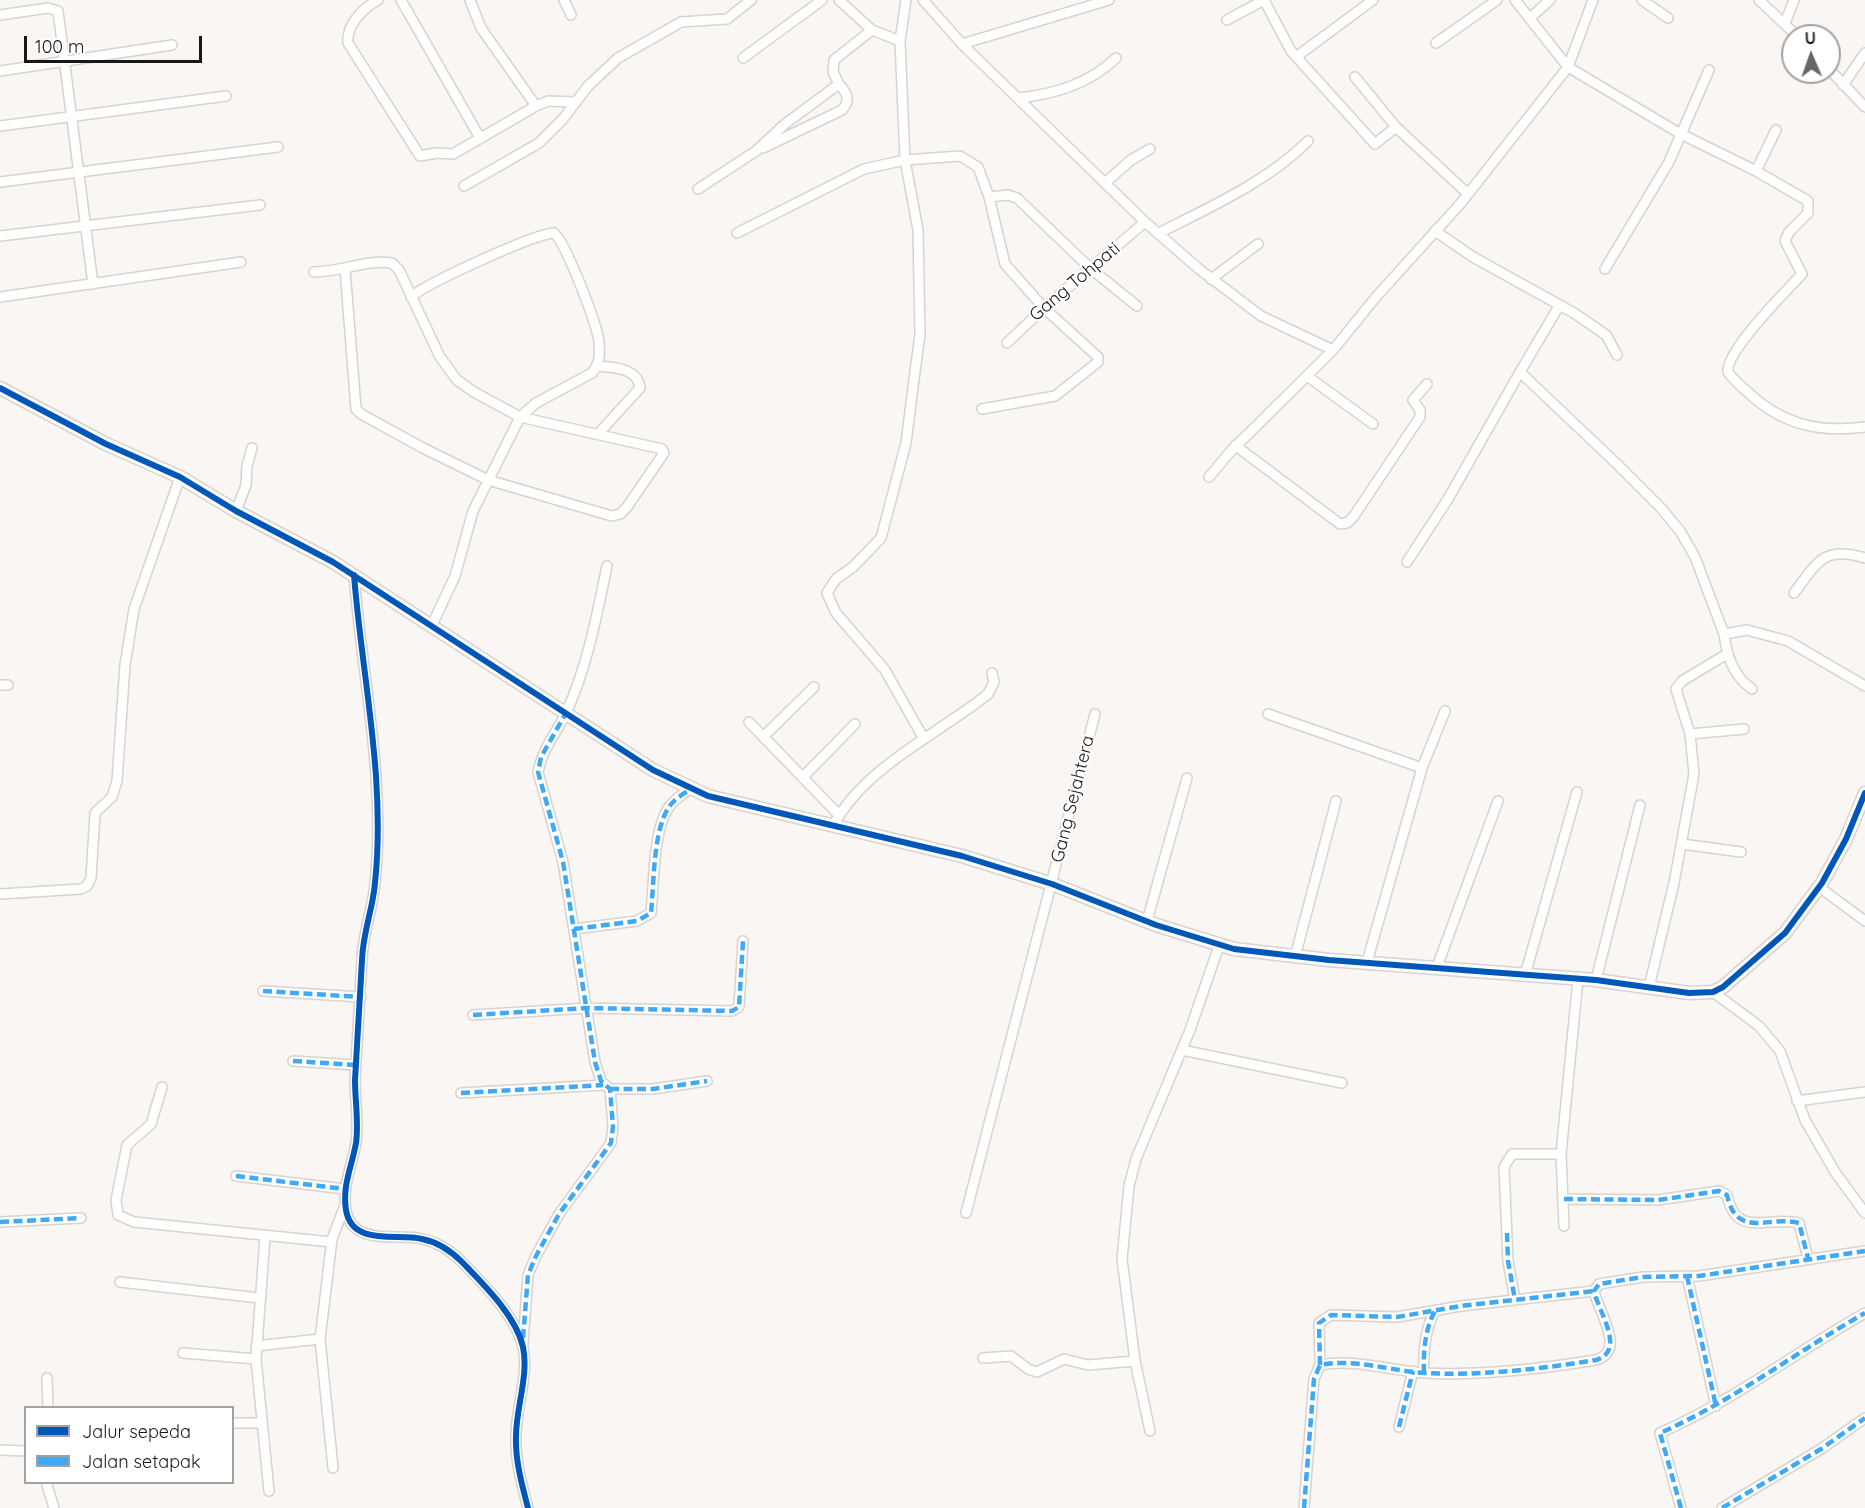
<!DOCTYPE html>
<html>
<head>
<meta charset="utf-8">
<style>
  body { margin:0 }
  #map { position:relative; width:1865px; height:1508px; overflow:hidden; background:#f9f6f4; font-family:Quicksand,sans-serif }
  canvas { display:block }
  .legend { position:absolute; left:24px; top:1406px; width:210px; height:78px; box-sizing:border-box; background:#fff; border:2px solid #a3a2a2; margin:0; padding:8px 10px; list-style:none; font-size:18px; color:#1a1716 }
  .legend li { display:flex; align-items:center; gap:12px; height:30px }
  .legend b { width:30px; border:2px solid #a3a2a2 }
  .north { position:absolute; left:1781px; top:24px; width:60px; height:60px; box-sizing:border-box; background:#fff; border:2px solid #a3a2a2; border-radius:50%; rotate:358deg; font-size:16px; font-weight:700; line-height:24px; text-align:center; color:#1a1716 }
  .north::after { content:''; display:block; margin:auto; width:21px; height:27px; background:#686564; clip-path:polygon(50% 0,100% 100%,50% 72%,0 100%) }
  .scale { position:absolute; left:24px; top:36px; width:178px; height:27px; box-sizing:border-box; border:3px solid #1a1716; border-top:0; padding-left:8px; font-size:18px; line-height:21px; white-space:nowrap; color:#1a1716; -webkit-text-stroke:4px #fff; paint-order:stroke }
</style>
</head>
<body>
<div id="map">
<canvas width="1865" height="1508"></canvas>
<ul class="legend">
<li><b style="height:8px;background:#0057b8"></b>Jalur sepeda</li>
<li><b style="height:8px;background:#3fa9f5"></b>Jalan setapak</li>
</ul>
<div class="north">U</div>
<div class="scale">100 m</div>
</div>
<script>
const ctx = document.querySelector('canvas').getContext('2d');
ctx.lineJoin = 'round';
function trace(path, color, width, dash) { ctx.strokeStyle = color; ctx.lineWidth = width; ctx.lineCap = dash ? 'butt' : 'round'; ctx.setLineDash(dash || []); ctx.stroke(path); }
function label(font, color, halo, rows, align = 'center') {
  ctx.font = font + ' Quicksand,sans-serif'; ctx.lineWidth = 4.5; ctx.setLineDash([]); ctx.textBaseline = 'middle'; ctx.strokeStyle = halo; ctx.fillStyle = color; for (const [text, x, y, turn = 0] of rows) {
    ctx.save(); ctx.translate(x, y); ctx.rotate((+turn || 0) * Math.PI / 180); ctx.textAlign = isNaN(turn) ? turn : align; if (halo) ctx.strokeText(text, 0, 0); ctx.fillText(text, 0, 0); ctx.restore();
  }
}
const minor = new Path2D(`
  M 378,0 C 363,8 346,25 348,43 L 420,156 L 436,153 L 453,154 L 536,106 L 548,101 L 575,102
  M 401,0 L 480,138
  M 470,0 L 481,28 L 536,106
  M 564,0 L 571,15
  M 839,0 L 872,30 L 900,41
  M 906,0 L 900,41 L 905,160 L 918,230 L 920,335 L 916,364 L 906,443 L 881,538 L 853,567 L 836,579 L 827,593 L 836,613 L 885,670 L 924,739
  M 923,0 L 962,44 L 1145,222 L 1199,269 L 1261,316 L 1333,350 L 1376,297 L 1461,203 L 1568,67 L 1593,0
  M 1264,0 L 1291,51 L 1375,144 L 1396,127
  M 1515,0 L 1568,67 L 1679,133 L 1756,171 L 1808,201 L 1808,213 L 1789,232 L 1785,241 L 1802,274 C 1787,290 1725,352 1728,372 C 1734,381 1743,388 1751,395 C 1784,425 1821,433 1865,427
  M 1642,0 L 1668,18
  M 1759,0 L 1797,36
  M 0,15 L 48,8 L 58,11 L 93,284
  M 1530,18 L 1550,0
  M 1227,20 L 1264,0
  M 1785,23 L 1794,0
  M 1436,43 L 1497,0
  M 962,44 L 1109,0
  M 1296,57 L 1373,0
  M 743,58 L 822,0
  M 1829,69 L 1865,107
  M 0,71 L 172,45
  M 1355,77 L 1396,127 L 1468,194
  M 1843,85 L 1865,53
  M 1018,98 C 1055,94 1089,84 1116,58
  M 0,126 L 226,96
  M 763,148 L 842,110 C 851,100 847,93 839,84
  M 1756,171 L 1776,130
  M 0,182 L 278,147
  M 1106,182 L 1131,160 L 1150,149
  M 464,186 L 539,143 L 563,119 L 588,86 L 618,58 L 681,22 L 727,19 L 751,0
  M 698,189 L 756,151 L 785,124 L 839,84 L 833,72 L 834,60 L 872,30
  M 989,197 L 1008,195 L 1017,198 L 1090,268 L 1137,306
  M 1435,231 L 1473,257 L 1574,313 L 1606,335 L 1617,355
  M 737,233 L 864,169 L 905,160 L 960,156 L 978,167 L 989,197 L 1005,264 L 1044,308 L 1098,357 L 1098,362 L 1055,396 L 982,409
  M 1159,233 C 1210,207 1267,182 1308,141
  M 0,236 L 260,205
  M 1605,269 L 1669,162 L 1709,70
  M 314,272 C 341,272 367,259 392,263 L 399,270 L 440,357 L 457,380 L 474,392 L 520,417 L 662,449 L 664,453 L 627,507 L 620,514 L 612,516 L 488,480 L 423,448 L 361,414 L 356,409 L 345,269
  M 1211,279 L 1258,244
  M 0,297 L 241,262
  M 411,297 C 427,283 534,234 554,233 C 566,243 597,324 599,342 C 600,354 600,363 592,373 L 536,403 L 520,417 L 473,511 L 455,576 L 432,625
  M 1559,306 L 1520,372 L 1617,464 L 1660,507 L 1680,531 L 1695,557 L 1724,634 L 1747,630 L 1788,641 L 1865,686
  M 1007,343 L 1044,308 L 1145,222
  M 1333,350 L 1236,446 L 1340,524 L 1347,523 L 1354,516 L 1420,417 L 1420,410 L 1413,400 L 1427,384
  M 597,366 C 613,367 638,368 640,388 L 598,434
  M 1307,376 L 1373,424
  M 1209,477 L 1236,445
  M 236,511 L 246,485 L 247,466 L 252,448
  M 1407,562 L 1448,499 L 1520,372
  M 354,575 C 362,677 386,779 375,883 C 373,909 363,931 362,960 C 360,1000 357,1040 355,1080 C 355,1101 359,1122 356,1143 C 352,1166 342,1186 346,1210 C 352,1247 398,1233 422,1239 C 438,1242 451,1251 462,1262 C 484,1285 516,1316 523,1347 C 529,1375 516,1408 516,1436 C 515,1460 522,1485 528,1508
  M 1794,593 C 1817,563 1823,545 1865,558
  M 1724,634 C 1727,656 1733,676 1752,689
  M 0,685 L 8,685
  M 1268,714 L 1422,768
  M 749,722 L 839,815
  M 1690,734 L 1744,729
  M 764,736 L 814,687
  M 803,777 L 855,724
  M 833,826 C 865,766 937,735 988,694 L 994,682 L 992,673
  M 1682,844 L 1741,852
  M 1819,887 L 1865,921
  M 0,894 L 81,889 L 87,886 L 91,878 L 95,813 L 112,797 L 117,781 L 125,665 L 134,609 L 180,477
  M 1147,921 L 1187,778
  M 574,929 L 637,921 L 651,913 C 654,884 653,830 669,807 C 674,799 684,794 691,788
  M 1295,957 L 1336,801
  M 1367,962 L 1422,768 L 1445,711
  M 1437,967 L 1498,801
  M 1525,975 L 1577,792
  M 1596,980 L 1640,805
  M 1649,987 L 1674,883 L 1694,774 L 1690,734 L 1676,689 L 1682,681 L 1727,654
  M 263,991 L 361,997
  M 1713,992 L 1759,1026 L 1780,1051 L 1805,1120 L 1835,1172 L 1865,1213
  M 473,1015 L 587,1008 L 732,1011 L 739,1007 L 743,941
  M 1182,1050 L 1342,1083
  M 293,1061 L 356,1065
  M 162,1087 L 151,1124 L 127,1145 L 116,1200 L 118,1215 L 134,1222 L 332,1242
  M 610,1089 L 653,1089 L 707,1081
  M 461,1093 L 603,1085
  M 1797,1101 L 1865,1092
  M 236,1176 L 345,1189
  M 1564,1199 L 1658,1200 L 1719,1191 L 1727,1195 C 1737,1240 1768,1215 1799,1223 L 1808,1258
  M 966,1213 L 1095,714
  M 0,1222 L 81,1218
  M 1564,1226 L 1561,1154 L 1578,979
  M 265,1237 L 256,1359 L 269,1491
  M 1687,1276 L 1716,1406
  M 120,1282 L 259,1298
  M 1515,1300 L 1508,1261 L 1504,1167 L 1512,1154 L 1561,1154
  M 523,1344 L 528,1275 L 536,1256 L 559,1214 L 611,1143 L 613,1127 L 610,1089 L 601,1081 L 595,1062 L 563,862 L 538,772 C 542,749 556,734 566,713 C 587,668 597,615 607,566
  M 256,1346 L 320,1339
  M 183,1353 L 256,1359
  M 983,1358 L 1011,1356 L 1028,1369 L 1037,1372 L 1064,1359 L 1088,1365 L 1135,1361
  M 1320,1365 L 1319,1323 L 1331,1315 L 1397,1317 L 1461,1306 L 1594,1291
  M 1424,1373 C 1423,1352 1425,1329 1435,1311
  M 47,1378 L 48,1408
  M 232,1423 L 262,1423
  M 1399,1427 L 1413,1371
  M 1150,1431 L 1135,1361 L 1122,1259 L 1129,1186 L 1136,1159 L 1190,1030 L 1219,946
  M 0,1450 L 26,1451
  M 333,1468 L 320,1339 L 332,1239 L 345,1205
  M 46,1482 L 54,1508
  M 1304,1508 L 1314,1379 L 1320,1365 C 1354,1358 1391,1371 1425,1373 C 1482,1376 1540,1369 1596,1360 C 1627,1351 1598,1311 1594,1291 L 1599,1284 L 1643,1277 L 1699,1276 L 1865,1251
  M 1681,1508 L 1660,1433 C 1733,1401 1796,1352 1865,1313
  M 1722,1508 L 1821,1449 L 1865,1418`);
const tertiary = new Path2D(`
  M 0,388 L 106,444 L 180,477 L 236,511 L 333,562 L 653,770 L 708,796 L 962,856 L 1052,884 L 1156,925 L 1234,949 L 1329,960 L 1596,980 L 1689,993 L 1713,992 L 1723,987 L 1785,933 L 1822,883 L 1846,839 L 1865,793`);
trace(minor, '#d6d3d2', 12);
trace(tertiary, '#d6d3d2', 15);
trace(minor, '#fefefd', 9);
trace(tertiary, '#fefefd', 12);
trace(new Path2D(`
  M 574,929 L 637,921 L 651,913 C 654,884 653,830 669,807 C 674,799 684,794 691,788
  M 263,991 L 361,997
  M 473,1015 L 587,1008 L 732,1011 L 739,1007 L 743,941
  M 293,1061 L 356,1065
  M 610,1089 L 653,1089 L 707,1081
  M 461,1093 L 603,1085
  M 236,1176 L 345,1189
  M 1564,1199 L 1658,1200 L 1719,1191 L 1727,1195 C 1737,1240 1768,1215 1799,1223 L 1808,1258
  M 0,1222 L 81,1218
  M 1507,1233 L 1508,1261 L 1515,1300
  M 1687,1276 L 1716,1406
  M 523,1338 L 528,1275 L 536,1256 L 559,1214 L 611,1143 L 613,1127 L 610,1089 L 601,1081 L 595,1062 L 563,862 L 538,772 L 541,757 L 566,713
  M 1320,1365 L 1319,1323 L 1331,1315 L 1397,1317 L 1461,1306 L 1594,1291
  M 1424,1373 C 1423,1352 1425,1329 1435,1311
  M 1399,1427 L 1413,1371
  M 1304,1508 L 1314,1379 L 1320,1365 C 1354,1358 1391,1371 1425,1373 C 1482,1376 1540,1369 1596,1360 C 1627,1351 1598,1311 1594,1291 L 1599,1284 L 1643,1277 L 1699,1276 L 1865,1251
  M 1681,1508 L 1660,1433 C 1733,1401 1796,1352 1865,1313
  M 1722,1508 L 1821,1449 L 1865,1418`), '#3fa9f5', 4.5, [9, 4.5]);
trace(new Path2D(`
  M 0,388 L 106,444 L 180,477 L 236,511 L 333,562 L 653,770 L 708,796 L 962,856 L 1052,884 L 1156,925 L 1234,949 L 1329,960 L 1596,980 L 1689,993 L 1713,992 L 1723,987 L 1785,933 L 1822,883 L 1846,839 L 1865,793
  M 354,575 C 362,677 386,779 375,883 C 373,909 363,931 362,960 C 360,1000 357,1040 355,1080 C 355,1101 359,1122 356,1143 C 352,1166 342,1186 346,1210 C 352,1247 398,1233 422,1239 C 438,1242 451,1251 462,1262 C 484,1285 516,1316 523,1347 C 529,1375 516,1408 516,1436 C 515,1460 522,1485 528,1508`), '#0057b8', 6);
label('18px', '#1a1716', '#fff', [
  ["Gang Tohpati",1075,282,-40],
  ["Gang Sejahtera",1073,799,-76]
]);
</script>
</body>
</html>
